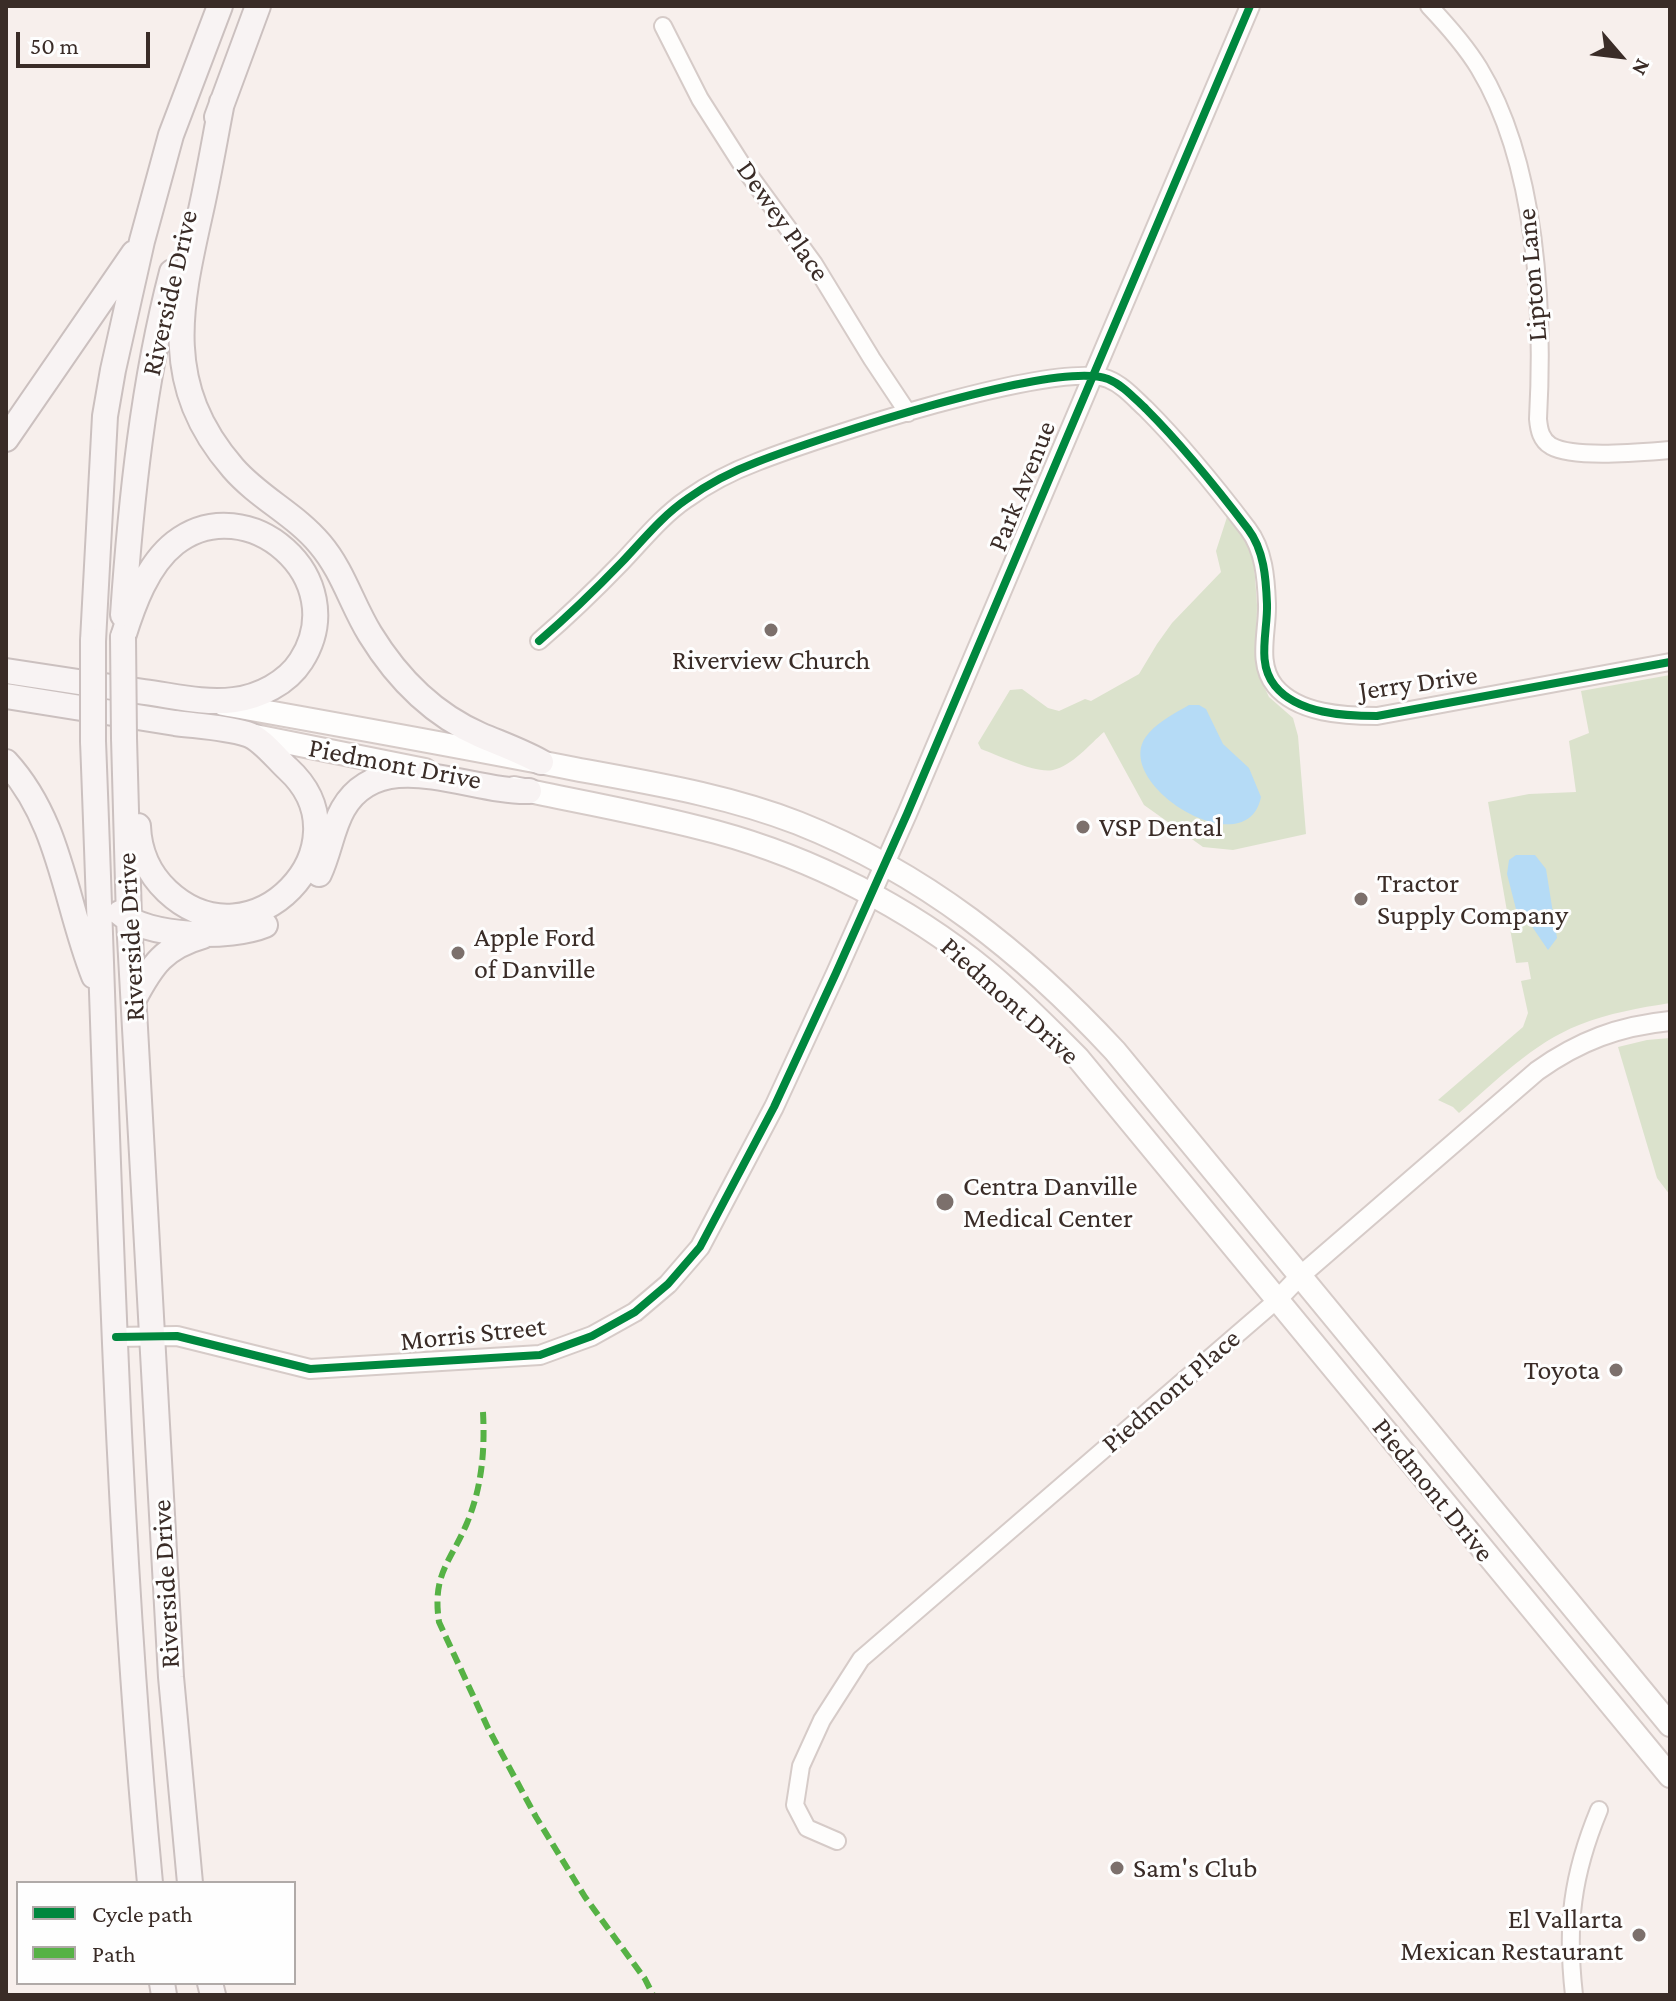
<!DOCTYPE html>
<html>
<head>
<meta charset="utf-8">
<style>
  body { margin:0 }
  #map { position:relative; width:1676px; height:2001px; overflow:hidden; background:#f7efec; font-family:"Crimson Pro",serif }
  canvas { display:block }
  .frame { position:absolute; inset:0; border:8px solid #3a2c27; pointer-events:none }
  .legend { position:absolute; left:16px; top:1881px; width:280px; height:104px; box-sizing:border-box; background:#fefefe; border:2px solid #b0aaa8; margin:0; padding:10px 14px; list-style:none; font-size:24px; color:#3a2c27 }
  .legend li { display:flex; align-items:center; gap:16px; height:40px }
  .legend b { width:40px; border:2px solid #b0aaa8 }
  .north { position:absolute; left:1580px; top:16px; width:80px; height:80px; -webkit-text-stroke:6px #fefefe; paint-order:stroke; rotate:118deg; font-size:22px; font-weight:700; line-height:32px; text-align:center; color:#3a2c27 }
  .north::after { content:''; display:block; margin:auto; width:28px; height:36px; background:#3a2c27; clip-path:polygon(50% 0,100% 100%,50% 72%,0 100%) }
  .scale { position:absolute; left:16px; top:32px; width:134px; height:36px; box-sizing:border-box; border:4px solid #3a2c27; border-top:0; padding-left:10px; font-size:24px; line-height:28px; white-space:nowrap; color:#3a2c27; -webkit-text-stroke:6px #fefefe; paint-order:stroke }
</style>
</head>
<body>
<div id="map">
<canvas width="1676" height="2001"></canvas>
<div class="frame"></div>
<ul class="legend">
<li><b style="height:10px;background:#00873e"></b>Cycle path</li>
<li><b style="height:10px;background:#56b245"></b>Path</li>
</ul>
<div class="north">N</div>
<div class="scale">50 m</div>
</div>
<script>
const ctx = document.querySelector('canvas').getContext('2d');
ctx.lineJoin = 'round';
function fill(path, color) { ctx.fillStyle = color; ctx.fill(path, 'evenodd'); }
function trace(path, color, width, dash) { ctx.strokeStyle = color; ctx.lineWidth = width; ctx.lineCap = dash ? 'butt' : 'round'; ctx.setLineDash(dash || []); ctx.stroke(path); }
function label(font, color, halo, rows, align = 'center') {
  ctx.font = font + ' "Crimson Pro",serif'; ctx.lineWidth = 6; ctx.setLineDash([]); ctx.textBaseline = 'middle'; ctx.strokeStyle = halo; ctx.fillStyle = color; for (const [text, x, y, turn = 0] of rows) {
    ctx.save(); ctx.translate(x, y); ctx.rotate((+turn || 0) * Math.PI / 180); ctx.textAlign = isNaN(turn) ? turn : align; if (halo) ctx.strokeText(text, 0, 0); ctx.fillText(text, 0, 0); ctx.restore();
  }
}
fill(new Path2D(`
  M 1227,517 L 1248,543 L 1254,563 L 1257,605 L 1256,659 L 1261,680 L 1269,697 L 1293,718 L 1298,736 L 1306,834 L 1233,850 L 1203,847 L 1144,805 L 1104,732 C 1090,744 1072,766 1053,770 C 1036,774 998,755 981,749 L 978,743 L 1010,690 L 1022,689 L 1048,708 L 1059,711 L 1085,699 L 1091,701 L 1139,674 L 1157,644 L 1172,623 L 1221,572 L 1216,551 Z
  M 1670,675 L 1670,1003 C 1639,1008 1609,1013 1579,1025 C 1533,1043 1496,1081 1459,1113 L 1453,1107 L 1438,1100 L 1523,1027 L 1528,1013 L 1521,981 L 1531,979 L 1528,962 L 1516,963 L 1488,802 L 1529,794 L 1576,792 L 1569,741 L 1589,733 L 1581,691 Z
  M 1670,1038 L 1670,1195 L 1657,1178 L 1618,1047 L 1647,1040 Z`), '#dbe2cc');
fill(new Path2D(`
  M 1189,705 L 1199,705 L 1206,709 L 1223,744 L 1249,768 L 1261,797 C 1247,867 1114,786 1145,738 C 1154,724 1175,713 1189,705 Z
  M 1516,855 L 1535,855 L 1546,869 L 1557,938 L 1548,950 L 1531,925 L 1517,913 L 1507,874 L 1509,860 Z`), '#b5dbf6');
const minor = new Path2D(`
  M 1429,6 C 1447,25 1465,45 1479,68 C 1537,164 1544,308 1538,419 C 1539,430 1541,440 1551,446 C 1574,459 1643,452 1670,450
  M 663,26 L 700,99 L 744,168 L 814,264 L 872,359 L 908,413
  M 539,641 C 568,616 595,590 622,562 C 643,540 662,516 687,499 C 708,484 733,471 757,462 C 816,439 1056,359 1108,379 C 1123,385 1134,398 1146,409 C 1183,446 1216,487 1248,529 C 1264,550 1266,578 1267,604 C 1268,631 1256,663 1275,686 C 1298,714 1345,716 1377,716 L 1670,662
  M 837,1841 L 807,1828 L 795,1805 L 801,1766 L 822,1720 L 861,1659 L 1277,1300
  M 1574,1995 C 1566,1925 1572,1875 1599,1810`);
const tertiary = new Path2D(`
  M 1277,1300 L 1300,1276 L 1537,1071 C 1579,1041 1619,1026 1670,1021
  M 116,1337 L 177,1336 L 310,1369 L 540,1355 L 592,1336 L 635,1312 L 668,1284 L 700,1247 L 774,1107 L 836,973 L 907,814 L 1250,6`);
const secondary = new Path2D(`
  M 223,704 C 340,725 458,746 575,769 C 650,783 726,795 798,823 C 924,873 1024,953 1115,1051 L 1670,1725
  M 250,735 L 425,770
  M 514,788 C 581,802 650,814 716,832 C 812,858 908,907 985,970 C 1018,997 1048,1028 1078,1058 L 1670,1776`);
const primary = new Path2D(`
  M 222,102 C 215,138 209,174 201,210 C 179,308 161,385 233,468 C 259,498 295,514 320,544 C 343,571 352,605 370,634 C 397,678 432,714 480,735 C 501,744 521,751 541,762
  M 217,117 L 258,6
  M 6,439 L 134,253
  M 123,615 C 131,500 143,383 172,272
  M 93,641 L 105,416 L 113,370 L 142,241 L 171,135 L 220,6
  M 6,671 C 52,678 98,685 144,692 C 174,696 205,704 234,700 C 259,697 287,683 301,661 C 354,578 247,487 175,543 C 147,565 133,605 123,637
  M 6,696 C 62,705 118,714 175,723 C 198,726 224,727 247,734 C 261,738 277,759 288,769 C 371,845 252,971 167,891 C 148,873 139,851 138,826
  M 124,738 L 129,920 L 171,1677 L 190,1883
  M 93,741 C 108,1121 114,1503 150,1883
  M 6,762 C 61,822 65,903 94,976
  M 319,874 C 329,853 332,828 343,809 C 381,743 470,793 529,791
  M 120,913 C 148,938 231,939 265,925
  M 134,999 C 152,965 164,947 203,936
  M 162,1983 L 164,1995
  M 210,1983 L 213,1995`);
trace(minor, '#d6cbc8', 20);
trace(tertiary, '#d6cbc8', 22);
trace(secondary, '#d6cbc8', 26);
trace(primary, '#cbc0bf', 28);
trace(minor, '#fefdfc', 16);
trace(tertiary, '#fefdfc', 18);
trace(secondary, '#fefdfc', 22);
trace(primary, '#f8f3f3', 24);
const primaryBridge = new Path2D(`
  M 123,637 L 124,738
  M 93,741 L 93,641`);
trace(primaryBridge, '#cbc0bf', 28, []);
trace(primaryBridge, '#f8f3f3', 24);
trace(new Path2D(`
  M 483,1412 C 485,1450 482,1487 467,1523 C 450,1563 432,1574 439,1622 L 488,1728 L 536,1817 L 585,1897 L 645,1979 L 653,1995`), '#56b245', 6, [12, 6]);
trace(new Path2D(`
  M 539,641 C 568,616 595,590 622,562 C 643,540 662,516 687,499 C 708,484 733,471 757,462 C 816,439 1056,359 1108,379 C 1123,385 1134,398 1146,409 C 1183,446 1216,487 1248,529 C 1264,550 1266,578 1267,604 C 1268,631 1256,663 1275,686 C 1298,714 1345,716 1377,716 L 1670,662
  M 116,1337 L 177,1336 L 310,1369 L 540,1355 L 592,1336 L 635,1312 L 668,1284 L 700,1247 L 774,1107 L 836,973 L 907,814 L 1250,6`), '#00873e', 8);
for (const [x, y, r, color] of [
  [771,630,8,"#7c706c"],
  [1083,827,8,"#7c706c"],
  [1361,899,8,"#7c706c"],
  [458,953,8,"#7c706c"],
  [945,1202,10,"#7c706c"],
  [1616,1370,8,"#7c706c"],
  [1117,1868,8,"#7c706c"],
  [1639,1935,8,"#7c706c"]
]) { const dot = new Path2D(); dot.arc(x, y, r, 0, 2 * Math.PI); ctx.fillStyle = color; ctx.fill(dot); trace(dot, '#fefefe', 3); }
label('28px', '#3a2c27', '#fefefe', [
  ["Dewey Place",783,221,55],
  ["Lipton Lane",1532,275,-95],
  ["Riverside Drive",170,293,-77],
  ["Park Avenue",1022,486,-68],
  ["Jerry Drive",1418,683,-8],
  ["Piedmont Drive",395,764,11],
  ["Riverside Drive",131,937,-93],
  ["Piedmont Drive",1010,1001,42],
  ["Morris Street",473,1334,-6],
  ["Piedmont Place",1171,1391,-41],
  ["Piedmont Drive",1433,1490,51],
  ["Riverside Drive",166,1584,-93]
]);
label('28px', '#3a2c27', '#fefefe', [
  ["Riverview Church",771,660,"center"],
  ["VSP Dental",1099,827],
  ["Tractor",1377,883],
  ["Supply Company",1377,915],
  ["Apple Ford",474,937],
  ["of Danville",474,969],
  ["Centra Danville",963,1186],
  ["Medical Center",963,1218],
  ["Toyota",1600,1370,"right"],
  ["Sam's Club",1133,1868],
  ["El Vallarta",1623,1919,"right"],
  ["Mexican Restaurant",1623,1951,"right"]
], 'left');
</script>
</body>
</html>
